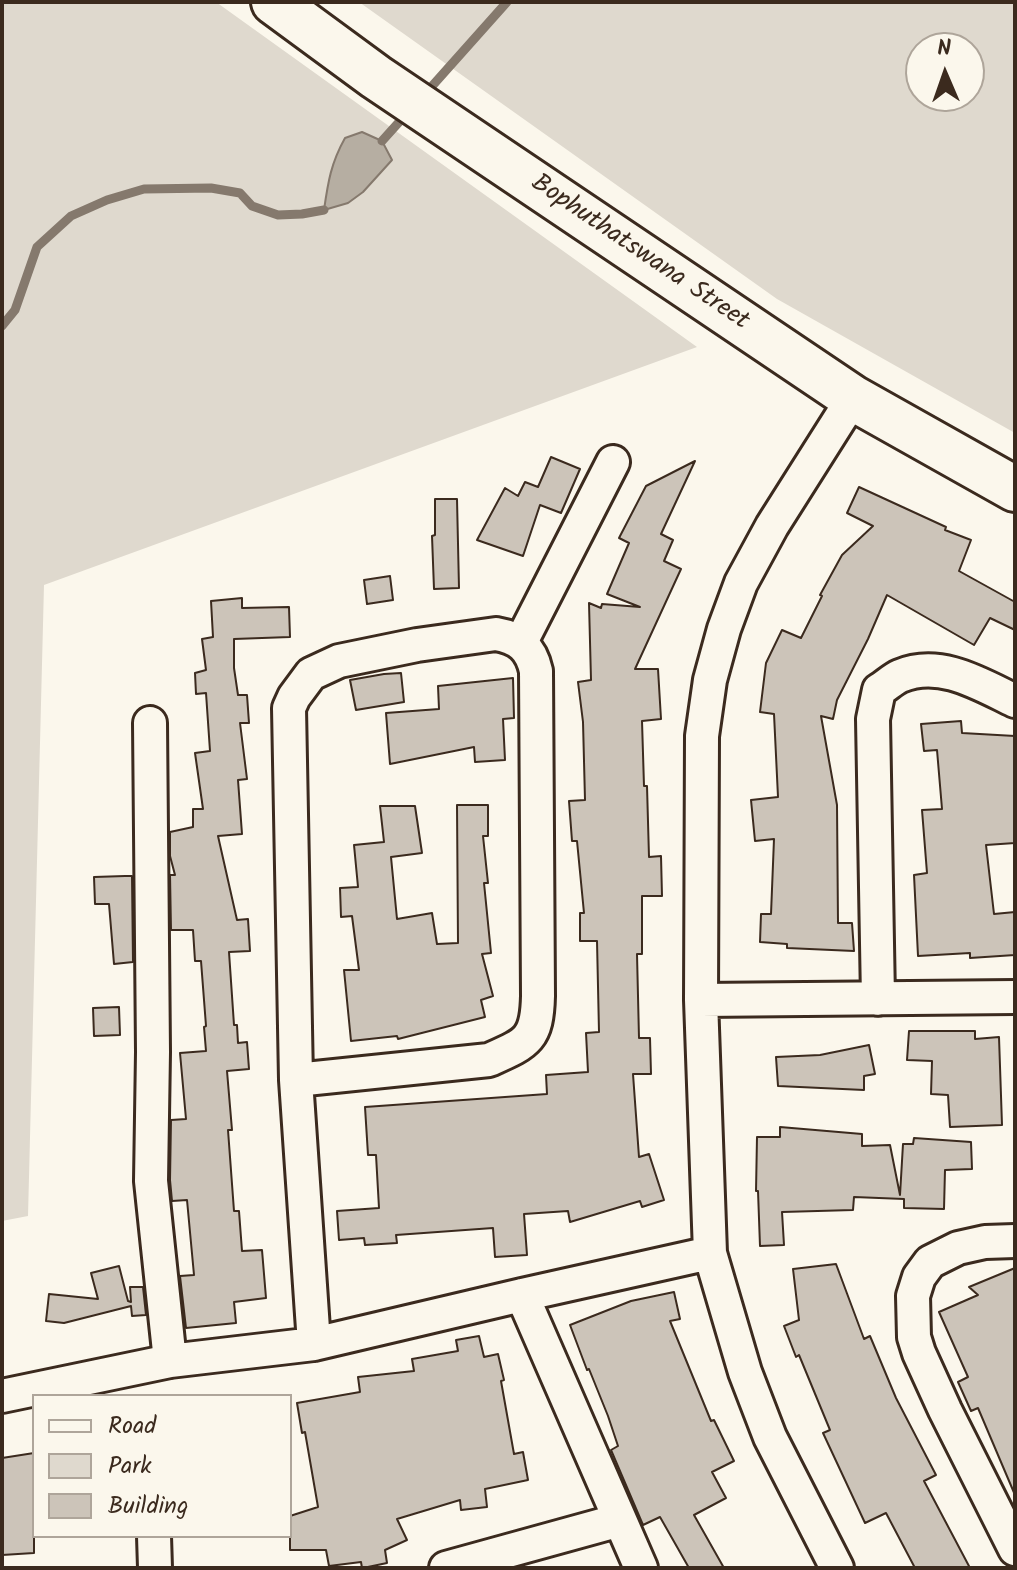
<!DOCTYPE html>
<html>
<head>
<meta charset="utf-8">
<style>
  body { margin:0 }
  #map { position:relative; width:1017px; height:1570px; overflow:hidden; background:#fbf7ec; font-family:Kalam,sans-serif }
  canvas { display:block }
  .frame { position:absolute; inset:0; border:4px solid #3b2a1e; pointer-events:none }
  .legend { position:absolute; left:32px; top:1394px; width:260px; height:144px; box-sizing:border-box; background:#fbf7ec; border:2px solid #aea59a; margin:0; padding:10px 14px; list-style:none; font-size:24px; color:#3b2a1e }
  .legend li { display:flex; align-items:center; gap:16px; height:40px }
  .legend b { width:40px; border:2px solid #aea59a }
  .north { position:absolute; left:905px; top:32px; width:80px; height:80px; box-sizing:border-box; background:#fbf7ec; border:2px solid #aea59a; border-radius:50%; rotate:358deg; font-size:22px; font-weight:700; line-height:32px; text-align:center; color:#3b2a1e }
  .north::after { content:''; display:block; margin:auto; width:28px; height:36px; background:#3b2a1e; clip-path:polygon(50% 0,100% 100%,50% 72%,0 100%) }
</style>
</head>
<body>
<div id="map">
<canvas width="1017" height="1570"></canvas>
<div class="frame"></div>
<ul class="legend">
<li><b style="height:10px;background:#fbf7ec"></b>Road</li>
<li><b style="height:22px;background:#dfd9ce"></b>Park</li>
<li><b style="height:22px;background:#ccc4b9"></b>Building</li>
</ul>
<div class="north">N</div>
</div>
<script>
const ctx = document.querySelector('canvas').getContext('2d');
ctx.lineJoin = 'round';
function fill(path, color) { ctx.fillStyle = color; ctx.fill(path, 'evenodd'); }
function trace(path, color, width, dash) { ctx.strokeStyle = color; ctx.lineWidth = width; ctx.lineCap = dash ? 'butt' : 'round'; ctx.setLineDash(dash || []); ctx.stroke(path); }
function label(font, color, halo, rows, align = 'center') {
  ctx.font = font + ' Kalam,sans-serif'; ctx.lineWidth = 7; ctx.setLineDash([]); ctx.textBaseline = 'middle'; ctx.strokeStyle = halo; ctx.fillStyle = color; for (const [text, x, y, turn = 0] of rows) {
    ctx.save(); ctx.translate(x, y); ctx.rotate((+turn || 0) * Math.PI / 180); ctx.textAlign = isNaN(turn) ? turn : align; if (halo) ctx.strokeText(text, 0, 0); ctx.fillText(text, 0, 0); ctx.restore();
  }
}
fill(new Path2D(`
  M 2,2 L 216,2 L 697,347 L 44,585 L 28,1216 L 2,1221 Z
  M 359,2 L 1015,2 L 1015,433 L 777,299 ZM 921,48 L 969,48 L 969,96 L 921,96 Z`), '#dfd9ce');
const water = new Path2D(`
  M 362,132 L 382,141 L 392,160 L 363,192 L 348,203 L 324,210 C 328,182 331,163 345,138 Z`);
fill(water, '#b6aea2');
trace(water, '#85796d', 2);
trace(new Path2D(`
  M 425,94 L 507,2
  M 382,141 L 409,111
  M 2,326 L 15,310 L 37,247 L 71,216 L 107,200 L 144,189 L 211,188 L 240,193 L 252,206 L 278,215 L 302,214 L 324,210`), '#85796d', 9);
const building = new Path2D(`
  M 551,457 L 580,469 L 561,513 L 540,505 L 523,556 L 477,540 L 505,488 L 518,496 L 525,482 L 538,487 Z
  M 695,461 L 661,534 L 673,540 L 664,561 L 681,569 L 635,669 L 658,669 L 661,719 L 642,721 L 644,786 L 647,786 L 649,857 L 661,856 L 662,896 L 642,896 L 642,954 L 637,954 L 639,1038 L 650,1038 L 651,1074 L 633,1074 L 639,1157 L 649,1154 L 664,1200 L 642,1207 L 640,1201 L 570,1222 L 568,1211 L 524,1214 L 527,1255 L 495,1257 L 493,1228 L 396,1235 L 397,1243 L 365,1245 L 364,1238 L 339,1240 L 337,1211 L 379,1208 L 376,1155 L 368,1155 L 365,1107 L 547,1094 L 546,1075 L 588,1072 L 586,1033 L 599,1032 L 597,941 L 580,941 L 580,913 L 584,913 L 577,841 L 572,841 L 569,801 L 585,800 L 583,722 L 578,682 L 591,680 L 589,603 L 601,608 L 602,604 L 640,607 L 607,594 L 629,543 L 619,538 L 646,486 Z
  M 859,487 L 946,527 L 945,530 L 971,540 L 959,571 L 1015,602 L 1015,630 L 990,618 L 974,645 L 887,595 L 868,639 L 837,700 L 833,719 L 821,716 L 837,805 L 838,923 L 852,923 L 854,951 L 787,948 L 787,944 L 760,942 L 761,914 L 771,914 L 774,839 L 755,841 L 751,800 L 778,797 L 774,714 L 760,712 L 766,663 L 782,630 L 801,638 L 822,596 L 820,595 L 842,555 L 873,526 L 847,513 Z
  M 435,499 L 457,499 L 459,588 L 434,589 L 432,536 L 435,535 Z
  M 390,576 L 393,600 L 367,604 L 364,580 Z
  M 242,598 L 242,608 L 289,607 L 290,637 L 234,639 L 234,668 L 238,695 L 247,695 L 249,723 L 240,723 L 247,779 L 238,780 L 242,834 L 218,836 L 237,920 L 248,919 L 250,951 L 229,952 L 234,1025 L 237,1025 L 238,1043 L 247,1042 L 249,1069 L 227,1071 L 232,1130 L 228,1130 L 234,1211 L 239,1211 L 242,1251 L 262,1250 L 266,1298 L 234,1302 L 236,1323 L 186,1328 L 180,1276 L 194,1275 L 187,1200 L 172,1201 L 170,1180 L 171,1120 L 186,1119 L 180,1053 L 206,1051 L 204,1027 L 206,1026 L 201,961 L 195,961 L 193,930 L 171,930 L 170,875 L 175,875 L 170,856 L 170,832 L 193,827 L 193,809 L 203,809 L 195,753 L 210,751 L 206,693 L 196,694 L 195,673 L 206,670 L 202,639 L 213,637 L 211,601 Z
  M 401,673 L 404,702 L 356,710 L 350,680 L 384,674 Z
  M 513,678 L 514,718 L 503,719 L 505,760 L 475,762 L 474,747 L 390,764 L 386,713 L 439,709 L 438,686 Z
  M 961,721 L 962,733 L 1015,736 L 1015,843 L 986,845 L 994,914 L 1015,912 L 1015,955 L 970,958 L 970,953 L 918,956 L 914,875 L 927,873 L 922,810 L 942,809 L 937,750 L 924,751 L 921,724 Z
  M 457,805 L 488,805 L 488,836 L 483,836 L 488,883 L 484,883 L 491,953 L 482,954 L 493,996 L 481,1000 L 485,1017 L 398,1039 L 397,1036 L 351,1041 L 344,970 L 359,970 L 352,916 L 341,917 L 340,888 L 358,887 L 354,845 L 384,842 L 380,806 L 415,806 L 422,853 L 391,857 L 397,919 L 432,913 L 437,944 L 458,943 Z
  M 125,876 L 132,876 L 133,962 L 114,964 L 109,904 L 95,904 L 94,877 Z
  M 119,1007 L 120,1035 L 94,1036 L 93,1008 Z
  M 909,1031 L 975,1031 L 975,1039 L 999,1037 L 1002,1125 L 950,1127 L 948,1095 L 931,1094 L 932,1061 L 907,1060 Z
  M 869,1045 L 875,1074 L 864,1076 L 864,1090 L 778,1086 L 776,1057 L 820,1055 Z
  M 780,1127 L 862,1134 L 862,1146 L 890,1145 L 900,1195 L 903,1144 L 913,1144 L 914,1138 L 971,1142 L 972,1169 L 945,1170 L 944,1209 L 904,1208 L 904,1199 L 854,1197 L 853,1210 L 782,1212 L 784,1245 L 760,1246 L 758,1191 L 756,1191 L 757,1137 L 780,1137 Z
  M 836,1264 L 864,1339 L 870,1336 L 896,1398 L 936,1475 L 924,1481 L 970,1568 L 915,1568 L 886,1513 L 865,1523 L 823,1433 L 830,1430 L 799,1355 L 796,1357 L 784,1326 L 799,1320 L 793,1269 Z
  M 119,1266 L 128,1301 L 131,1302 L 130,1287 L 143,1287 L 146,1315 L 132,1316 L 131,1306 L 64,1323 L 46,1321 L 49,1294 L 98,1299 L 91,1273 Z
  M 1015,1268 L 1015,1495 L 978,1408 L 971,1411 L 958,1382 L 968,1377 L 939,1312 L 978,1295 L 969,1287 Z
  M 674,1292 L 680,1319 L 670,1321 L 711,1421 L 714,1420 L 734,1461 L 712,1472 L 726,1498 L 694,1515 L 724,1568 L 689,1568 L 660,1517 L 643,1525 L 611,1450 L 618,1446 L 608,1416 L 589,1369 L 587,1370 L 570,1325 L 631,1301 Z
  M 479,1336 L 484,1357 L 498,1354 L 504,1380 L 501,1381 L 514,1454 L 523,1452 L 528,1480 L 485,1489 L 487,1507 L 461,1510 L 460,1500 L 397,1519 L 407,1540 L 385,1550 L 387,1563 L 363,1568 L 362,1568 L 361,1562 L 329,1566 L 326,1550 L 290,1550 L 290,1516 L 318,1507 L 305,1432 L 302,1433 L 297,1403 L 360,1392 L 358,1377 L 414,1371 L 412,1359 L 458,1351 L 456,1340 Z
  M 34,1453 L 34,1553 L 2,1555 L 2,1458 Z`);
fill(building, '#ccc4b9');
trace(building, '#3b2a1e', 2);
const street = new Path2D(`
  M 521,642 L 613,462
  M 150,723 L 153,1052 L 151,1181 L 170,1361
  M 878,999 L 873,719 L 879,690 C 886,686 893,679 900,676 C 940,659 980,684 1015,701
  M 701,1000 L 1015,997
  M 296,1080 L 489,1060 C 527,1043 537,1040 538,996 L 536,671 C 531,648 519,638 496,634 L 417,645 L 339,661 L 311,674 L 294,697 L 289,708 L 296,1080 L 314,1344
  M 1015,1241 L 985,1242 L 958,1248 L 930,1262 L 919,1277 L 913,1296 L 914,1337 L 919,1353 L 945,1410 L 1015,1549
  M 522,1295 L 641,1568
  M 2,1396 L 170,1361 L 314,1344 L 522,1295 L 710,1253
  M 154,1536 L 155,1568
  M 446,1568 L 620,1520
  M 837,1568 L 770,1437 L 745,1372 L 710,1253 L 701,1000 L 702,736 L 710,680 L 724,629 L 741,583 L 772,526 L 853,398`);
const secondary = new Path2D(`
  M 274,2 L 376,77 L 853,398 L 1015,489`);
trace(street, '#3b2a1e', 38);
trace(secondary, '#3b2a1e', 50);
trace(street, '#fbf7ec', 32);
trace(secondary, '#fbf7ec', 44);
label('26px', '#3b2a1e', '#fbf7ec', [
  ["Bophuthatswana Street",639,254,34]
]);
</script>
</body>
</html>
